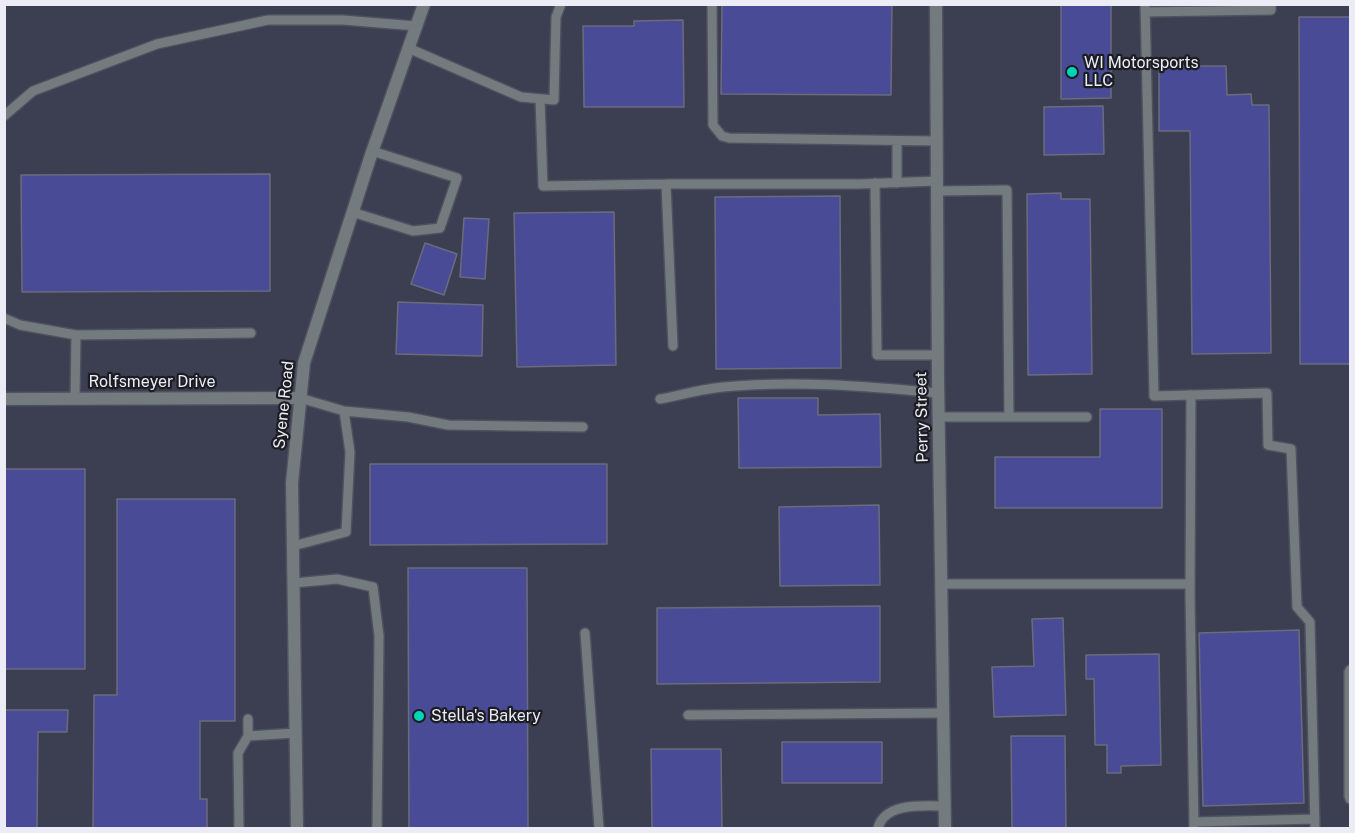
<!DOCTYPE html>
<html>
<head>
<meta charset="utf-8">
<style>
  body { margin:0 }
  #map { position:relative; width:1355px; height:833px; overflow:hidden; background:#333443; font-family:"Public Sans",sans-serif }
  canvas { display:block }
  .frame { position:absolute; inset:0; border:6px solid #ebecf5; pointer-events:none }
</style>
</head>
<body>
<div id="map">
<canvas width="1355" height="833"></canvas>
<div class="frame"></div>
</div>
<script>
const ctx = document.querySelector('canvas').getContext('2d');
ctx.lineJoin = 'round';
function fill(path, color) { ctx.fillStyle = color; ctx.fill(path, 'evenodd'); }
function trace(path, color, width, dash) { ctx.strokeStyle = color; ctx.lineWidth = width; ctx.lineCap = dash ? 'butt' : 'round'; ctx.setLineDash(dash || []); ctx.stroke(path); }
function label(font, color, halo, rows, align = 'center') {
  ctx.font = font + ' "Public Sans",sans-serif'; ctx.lineWidth = 4.5; ctx.setLineDash([]); ctx.textBaseline = 'middle'; ctx.strokeStyle = halo; ctx.fillStyle = color; for (const [text, x, y, turn = 0] of rows) {
    ctx.save(); ctx.translate(x, y); ctx.rotate((+turn || 0) * Math.PI / 180); ctx.textAlign = isNaN(turn) ? turn : align; if (halo) ctx.strokeText(text, 0, 0); ctx.fillText(text, 0, 0); ctx.restore();
  }
}
fill(new Path2D(`
  M 5,5 L 1350,5 L 1350,828 L 5,828 Z`), '#3c3e51');
const building = new Path2D(`
  M 722,4 L 892,4 L 891,95 L 721,94 Z
  M 1061,4 L 1111,4 L 1111,98 L 1061,99 Z
  M 1299,17 L 1350,17 L 1350,364 L 1300,364 Z
  M 683,20 L 684,107 L 584,107 L 583,26 L 634,26 L 634,21 Z
  M 1159,66 L 1226,66 L 1227,95 L 1251,94 L 1252,105 L 1269,105 L 1271,353 L 1192,354 L 1190,131 L 1159,131 Z
  M 1103,106 L 1104,154 L 1044,155 L 1044,107 Z
  M 270,174 L 270,291 L 22,292 L 21,175 Z
  M 1061,193 L 1061,199 L 1090,199 L 1092,374 L 1028,375 L 1027,194 Z
  M 840,196 L 841,368 L 716,369 L 715,197 Z
  M 614,212 L 616,365 L 517,367 L 514,213 Z
  M 464,218 L 489,219 L 485,279 L 460,277 Z
  M 425,243 L 457,254 L 444,295 L 411,284 Z
  M 398,302 L 483,305 L 482,356 L 396,354 Z
  M 738,398 L 818,398 L 818,415 L 880,414 L 881,467 L 739,468 Z
  M 1100,409 L 1162,409 L 1162,508 L 995,508 L 995,457 L 1100,457 Z
  M 370,464 L 607,464 L 607,544 L 370,545 Z
  M 4,469 L 85,469 L 85,669 L 4,669 Z
  M 117,499 L 235,499 L 235,721 L 200,721 L 200,799 L 207,799 L 207,828 L 93,828 L 94,695 L 117,695 Z
  M 879,505 L 880,585 L 780,586 L 779,507 Z
  M 408,568 L 527,568 L 528,828 L 409,828 Z
  M 880,606 L 880,682 L 657,684 L 657,608 Z
  M 1063,618 L 1066,715 L 994,717 L 992,667 L 1034,666 L 1032,619 Z
  M 1299,630 L 1304,803 L 1203,806 L 1199,633 Z
  M 1159,654 L 1161,765 L 1121,766 L 1121,773 L 1107,773 L 1107,745 L 1095,745 L 1094,679 L 1086,679 L 1086,655 Z
  M 4,710 L 68,710 L 67,732 L 38,732 L 37,828 L 4,828 Z
  M 1011,736 L 1065,736 L 1066,828 L 1012,828 Z
  M 782,742 L 882,742 L 882,783 L 782,783 Z
  M 651,749 L 721,749 L 722,828 L 652,828 Z`);
fill(building, '#4a4b97');
trace(building, '#6a6c7c', 1.5);
const service = new Path2D(`
  M 712,4 L 713,125 L 722,136 L 729,138 L 937,141
  M 1145,4 L 1154,396 L 1267,393 L 1268,445 L 1291,449 L 1297,607 L 1310,622 L 1315,828
  M 1145,12 L 1271,10 L 1271,4
  M 408,48 L 521,97 L 554,100 L 556,17 L 561,4
  M 540,99 L 543,186 L 666,184
  M 4,116 L 33,91 L 157,44 L 268,20 L 343,20 L 416,26
  M 875,183 L 877,355 L 938,355
  M 897,183 L 897,141
  M 938,191 L 1007,190 L 1009,417
  M 352,212 L 413,231 L 440,228 L 457,178 L 372,151
  M 4,318 L 20,325 L 76,335 L 75,399
  M 76,335 L 251,333
  M 673,346 L 666,184 L 859,184 L 937,181
  M 1191,395 L 1190,595 L 1194,828
  M 300,398 L 344,411 L 408,417 L 448,425 L 583,427
  M 660,399 C 681,395 702,389 723,387 C 794,380 867,386 938,393
  M 939,417 L 1087,417
  M 293,546 L 346,532 L 350,452 L 344,411
  M 294,583 L 337,579 L 373,587 L 379,636 L 377,828
  M 941,584 L 1190,584
  M 585,633 L 599,828
  M 1350,670 L 1349,672 L 1349,796 L 1350,799
  M 688,715 L 943,713
  M 248,719 L 248,736 L 296,733
  M 1194,822 L 1315,819
  M 239,828 L 238,753 L 248,736
  M 878,828 C 885,802 923,806 945,806`);
const minor = new Path2D(`
  M 936,4 L 938,378 L 945,828
  M 4,399 L 300,398`);
const tertiary = new Path2D(`
  M 297,828 L 292,483 L 304,363 L 371,155 L 424,4`);
trace(service, '#50515f', 12);
trace(minor, '#50515f', 15);
trace(tertiary, '#50515f', 15);
trace(service, '#737b7f', 9);
trace(minor, '#737b7f', 12);
trace(tertiary, '#737b7f', 12);
for (const [x, y, r, color] of [
  [1072,72,6,"#00d5b7"],
  [419,716,6,"#00d5b7"]
]) { const dot = new Path2D(); dot.arc(x, y, r, 0, 2 * Math.PI); ctx.fillStyle = color; ctx.fill(dot); trace(dot, '#1c1d23', 2); }
label('16px', '#ebecf5', '#1c1d23', [
  ["WI Motorsports",1084,63],
  ["LLC",1084,81],
  ["Stella's Bakery",431,716]
], 'left');
label('16px', '#ebecf5', '#1c1d23', [
  ["Rolfsmeyer Drive",152,382],
  ["Syene Road",284,405,-84],
  ["Perry Street",922,417,-91]
]);
</script>
</body>
</html>
